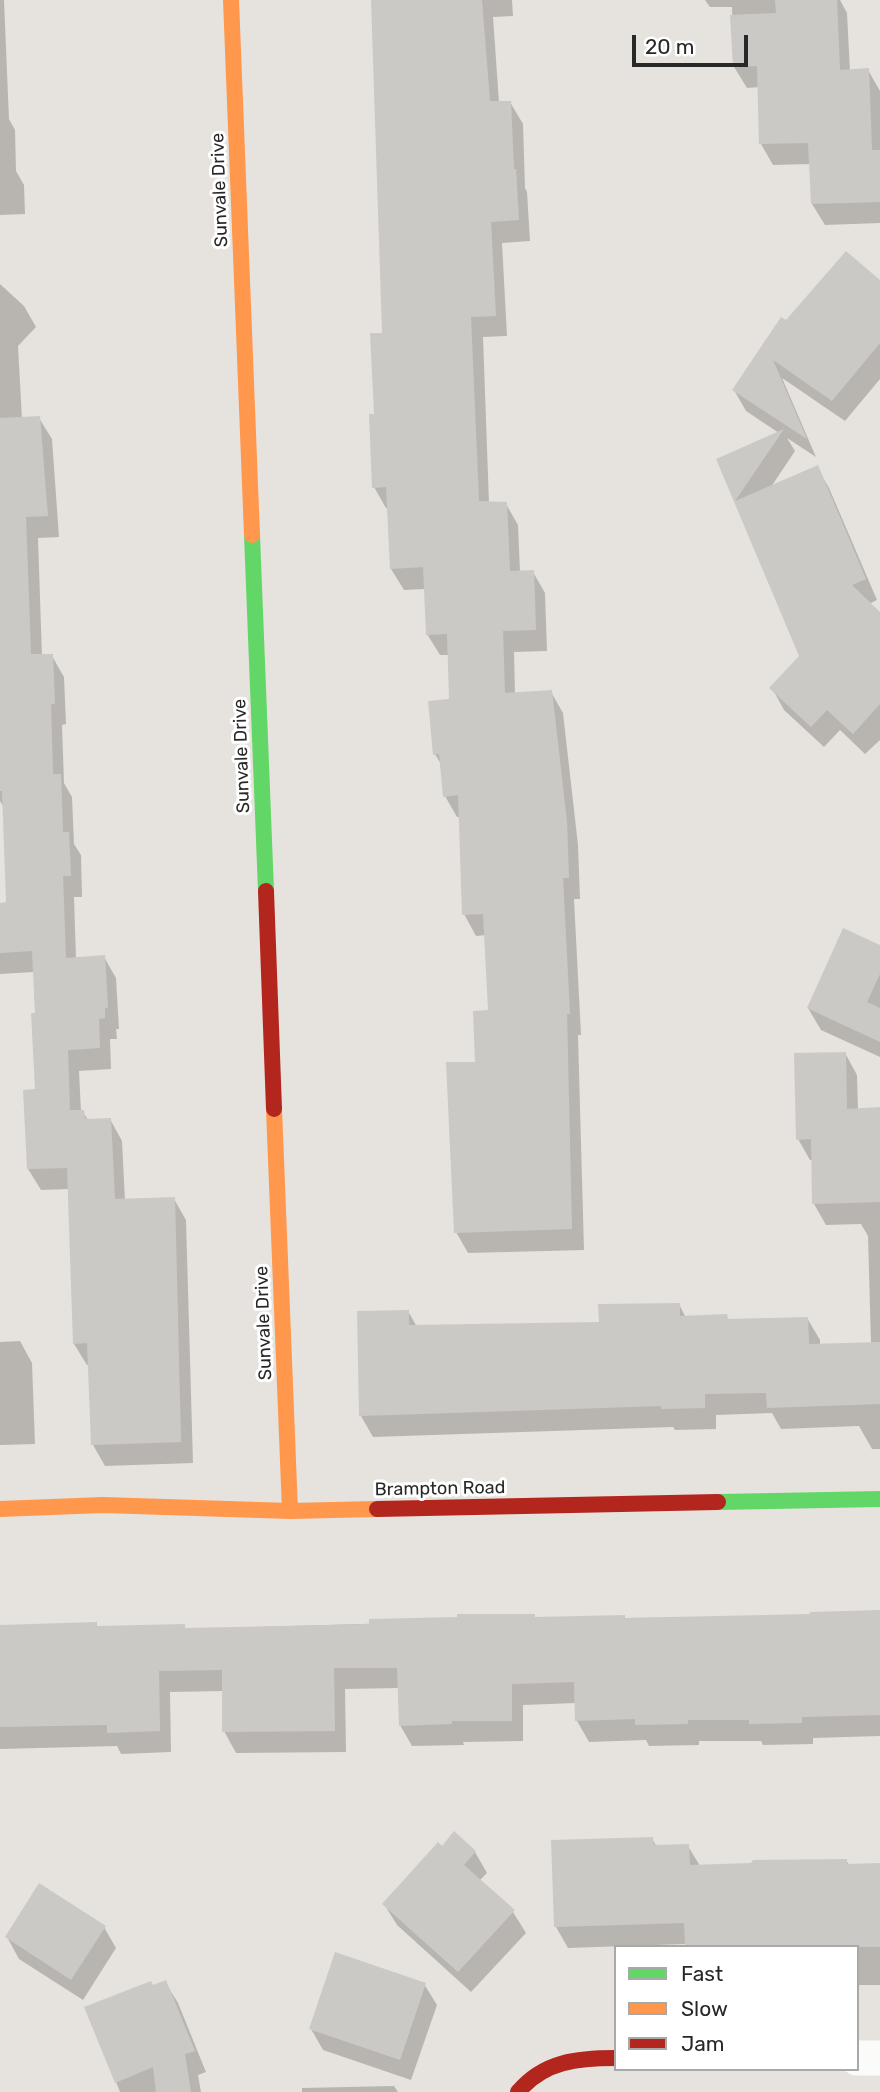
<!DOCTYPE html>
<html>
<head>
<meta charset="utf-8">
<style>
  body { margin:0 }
  #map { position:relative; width:880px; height:2092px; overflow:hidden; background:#e6e3de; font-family:Rubik,sans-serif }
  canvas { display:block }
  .legend { position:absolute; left:614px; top:1945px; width:245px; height:126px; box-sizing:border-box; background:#fff; border:2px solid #a9a9a9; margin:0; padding:9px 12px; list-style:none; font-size:21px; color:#282828 }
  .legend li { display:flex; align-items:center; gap:14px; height:35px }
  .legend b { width:35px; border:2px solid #a9a9a9 }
  .scale { position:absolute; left:632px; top:35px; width:116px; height:32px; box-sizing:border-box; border:4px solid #282828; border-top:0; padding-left:9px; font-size:21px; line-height:24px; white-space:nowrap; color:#282828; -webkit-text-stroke:5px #fff; paint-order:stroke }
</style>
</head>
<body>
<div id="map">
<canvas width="880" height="2092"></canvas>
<ul class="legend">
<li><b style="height:9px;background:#63d668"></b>Fast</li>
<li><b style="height:9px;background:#ff974d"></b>Slow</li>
<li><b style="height:9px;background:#b3261e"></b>Jam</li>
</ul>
<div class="scale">20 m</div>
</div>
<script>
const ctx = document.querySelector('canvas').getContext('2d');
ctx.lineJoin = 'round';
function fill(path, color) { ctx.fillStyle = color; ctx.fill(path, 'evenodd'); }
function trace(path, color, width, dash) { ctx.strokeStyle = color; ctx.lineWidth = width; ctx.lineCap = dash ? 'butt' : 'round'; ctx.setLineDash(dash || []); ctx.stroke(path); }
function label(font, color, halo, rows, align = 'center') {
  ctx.font = font + ' Rubik,sans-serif'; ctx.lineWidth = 6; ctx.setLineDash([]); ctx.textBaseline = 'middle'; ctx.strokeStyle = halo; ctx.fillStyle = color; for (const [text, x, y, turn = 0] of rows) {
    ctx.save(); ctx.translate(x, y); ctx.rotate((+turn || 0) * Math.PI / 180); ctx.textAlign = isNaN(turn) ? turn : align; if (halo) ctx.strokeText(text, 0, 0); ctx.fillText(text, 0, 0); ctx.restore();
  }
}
fill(new Path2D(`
  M 0,0 L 4,0 L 9,119 L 15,130 L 16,171 L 24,185 L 25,214 L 0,215 Z
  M 372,0 L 512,0 L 513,16 L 493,17 L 499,102 L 510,102 L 523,124 L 525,188 L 527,192 L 530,241 L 502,243 L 507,336 L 483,337 L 489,503 L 506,504 L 518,525 L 520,572 L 533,572 L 545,593 L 547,651 L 514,652 L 515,694 L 551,692 L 563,713 L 578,845 L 580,899 L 574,899 L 581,1035 L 578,1035 L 584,1250 L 468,1253 L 456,1232 L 477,1063 L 490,1012 L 486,935 L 476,936 L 464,914 L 460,817 L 457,817 L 445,796 L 442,766 L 435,754 L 451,700 L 449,655 L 440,655 L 427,634 L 425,589 L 404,590 L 391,569 L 389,508 L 386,508 L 374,487 L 376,416 L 384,334 Z
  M 705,0 L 840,0 L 847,13 L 850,71 L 868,70 L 880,91 L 880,223 L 825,225 L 812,204 L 811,164 L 773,165 L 761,144 L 760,87 L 747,88 L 734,67 L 732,7 L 710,7 Z
  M 880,282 L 880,379 L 845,421 L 782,378 L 816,457 L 787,438 L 795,451 L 771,487 L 817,467 L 829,488 L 877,600 L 869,604 L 880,614 L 880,740 L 865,754 L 840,730 L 824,747 L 784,710 L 772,688 L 802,657 L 718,459 L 779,433 L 746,411 L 734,390 L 786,323 Z
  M 0,284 L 24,306 L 36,327 L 18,346 L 22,419 L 39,418 L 52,439 L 59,537 L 38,538 L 42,656 L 52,656 L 64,677 L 66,724 L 62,725 L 64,783 L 72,797 L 74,844 L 81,855 L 82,897 L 74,897 L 76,959 L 104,957 L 116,978 L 119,1029 L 116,1029 L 117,1039 L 110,1039 L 111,1069 L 79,1071 L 81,1112 L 83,1112 L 88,1120 L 110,1119 L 122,1141 L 125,1201 L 174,1199 L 186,1220 L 193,1463 L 105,1466 L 93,1445 L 90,1365 L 87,1365 L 74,1344 L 69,1189 L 41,1190 L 28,1169 L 37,1091 L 34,972 L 0,974 L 0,905 L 8,904 L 5,809 L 0,801 Z
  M 880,947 L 880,1057 L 821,1030 L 808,1008 Z
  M 845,1053 L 857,1075 L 858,1110 L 880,1109 L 880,1449 L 872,1449 L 859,1426 L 781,1429 L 772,1413 L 716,1415 L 716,1429 L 675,1430 L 673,1427 L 373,1437 L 361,1416 L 408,1311 L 417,1327 L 600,1324 L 679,1304 L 686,1318 L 726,1316 L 729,1321 L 807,1318 L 820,1340 L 820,1346 L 871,1344 L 868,1236 L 861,1224 L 826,1225 L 814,1204 L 813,1160 L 810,1160 L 798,1139 Z
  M 20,1341 L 32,1363 L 35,1444 L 0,1445 L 0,1342 Z
  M 880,1612 L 880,1736 L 813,1738 L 813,1744 L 763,1745 L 761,1741 L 699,1741 L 699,1745 L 649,1746 L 646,1740 L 589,1742 L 577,1721 L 576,1703 L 523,1705 L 523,1741 L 463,1742 L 464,1745 L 412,1746 L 400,1725 L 399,1688 L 345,1689 L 346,1752 L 236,1753 L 224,1731 L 224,1691 L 170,1692 L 171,1752 L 121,1754 L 117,1746 L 0,1749 L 0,1626 L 96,1624 L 98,1627 L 184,1626 L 186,1629 L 536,1619 L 811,1616 Z
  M 652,1839 L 657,1847 L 688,1846 L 700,1866 L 846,1860 L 849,1865 L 880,1865 L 880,1985 L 859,1985 L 857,1947 L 686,1944 L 568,1948 L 556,1927 Z
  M 442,1848 L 475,1852 L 487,1873 L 479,1881 L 513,1912 L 526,1933 L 471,1992 L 397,1925 L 384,1904 Z
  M 104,1927 L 116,1948 L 83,2000 L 19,1959 L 7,1937 Z
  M 165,1982 L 178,2003 L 206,2072 L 198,2075 L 201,2092 L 120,2092 L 87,2008 Z
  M 424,1984 L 437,2005 L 411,2080 L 323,2050 L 311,2029 Z
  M 394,2086 L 398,2092 L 302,2092 L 302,2088 Z`), '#0003');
fill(new Path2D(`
  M 371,0 L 482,0 L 490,101 L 511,101 L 514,169 L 516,169 L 519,220 L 491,222 L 496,316 L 471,317 L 479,501 L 507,502 L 510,571 L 534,570 L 536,630 L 503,631 L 505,693 L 552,690 L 567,822 L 569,878 L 563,878 L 570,1014 L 567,1014 L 572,1229 L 454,1233 L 446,1062 L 475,1062 L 473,1011 L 488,1010 L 483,914 L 462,915 L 458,795 L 443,797 L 439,754 L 433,755 L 428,701 L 449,699 L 447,634 L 426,635 L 423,567 L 390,569 L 386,487 L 372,488 L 369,414 L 374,414 L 370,333 L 382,333 Z
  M 775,0 L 837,0 L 840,70 L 869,68 L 872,150 L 880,150 L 880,202 L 811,204 L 808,143 L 759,144 L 757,66 L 733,67 L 730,15 L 776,13 Z
  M 846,251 L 880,280 L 880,343 L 832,401 L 773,360 L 807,439 L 732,390 L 781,317 L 786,320 Z
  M 40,416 L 48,516 L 26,517 L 31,654 L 53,654 L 55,704 L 51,704 L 53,774 L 61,774 L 63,832 L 69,832 L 71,876 L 63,876 L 66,958 L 105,955 L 108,1008 L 105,1008 L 105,1018 L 99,1019 L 100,1048 L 68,1050 L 70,1110 L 84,1110 L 85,1119 L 111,1118 L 115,1199 L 175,1197 L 181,1442 L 91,1445 L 87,1343 L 73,1344 L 67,1168 L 27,1169 L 23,1090 L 35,1089 L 31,1013 L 35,1013 L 32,951 L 0,953 L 0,903 L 6,902 L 2,791 L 0,791 L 0,418 Z
  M 784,429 L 735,501 L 818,465 L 866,579 L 852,585 L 880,612 L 880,704 L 853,734 L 827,710 L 811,727 L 769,688 L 799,656 L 716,459 Z
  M 843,928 L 880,945 L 880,974 L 867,1002 L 880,1008 L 880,1042 L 807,1008 Z
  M 846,1052 L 847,1109 L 880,1107 L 880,1202 L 812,1204 L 811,1139 L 796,1140 L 794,1053 Z
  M 680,1303 L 680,1316 L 727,1314 L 728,1319 L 808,1317 L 809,1344 L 880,1342 L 880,1404 L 767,1408 L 766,1393 L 705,1394 L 705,1408 L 661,1409 L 661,1406 L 359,1416 L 357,1311 L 409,1310 L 409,1325 L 599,1322 L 598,1304 Z
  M 880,1610 L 880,1715 L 802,1717 L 802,1723 L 749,1724 L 749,1720 L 688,1720 L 688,1724 L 635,1725 L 635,1719 L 575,1721 L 574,1682 L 512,1684 L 512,1721 L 452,1721 L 452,1724 L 399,1726 L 397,1668 L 334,1668 L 335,1731 L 222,1732 L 222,1670 L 159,1671 L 160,1731 L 107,1733 L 107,1725 L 0,1727 L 0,1625 L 97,1622 L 97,1626 L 185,1624 L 185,1628 L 282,1626 L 369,1624 L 369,1619 L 457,1617 L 457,1614 L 535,1614 L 535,1617 L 625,1615 L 625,1618 L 810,1614 L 810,1612 Z
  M 454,1831 L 476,1851 L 464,1865 L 515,1910 L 458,1972 L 382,1904 L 438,1842 L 442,1846 Z
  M 653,1837 L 654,1845 L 689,1844 L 690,1865 L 751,1863 L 753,1860 L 847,1859 L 847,1864 L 880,1863 L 880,1947 L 685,1947 L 684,1923 L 554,1927 L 551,1840 Z
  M 39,1883 L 106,1926 L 71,1980 L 5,1937 Z
  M 335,1952 L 426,1983 L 400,2060 L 309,2029 Z
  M 166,1980 L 195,2051 L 185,2054 L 191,2092 L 156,2092 L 153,2067 L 115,2083 L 84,2007 L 151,1981 L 153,1985 Z`), '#cbc9c5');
trace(new Path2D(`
  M 857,2058 L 880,2058`), '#fbfbfa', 35);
trace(new Path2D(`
  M 252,535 L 266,891
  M 718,1502 L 880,1499`), '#63d668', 16);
trace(new Path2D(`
  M 231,0 L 252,535
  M 274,1109 L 290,1511
  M 0,1509 L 103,1505 L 290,1511 L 377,1509`), '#ff974d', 16);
trace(new Path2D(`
  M 266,891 L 274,1109
  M 377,1509 L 718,1502
  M 518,2092 C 544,2061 578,2058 616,2058`), '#b3261e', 16);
label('18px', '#282828', '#fff', [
  ["Sunvale Drive",220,190,-92],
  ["Sunvale Drive",242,756,-92],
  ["Sunvale Drive",264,1323,-92],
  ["Brampton Road",440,1489,-1]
]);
</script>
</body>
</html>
